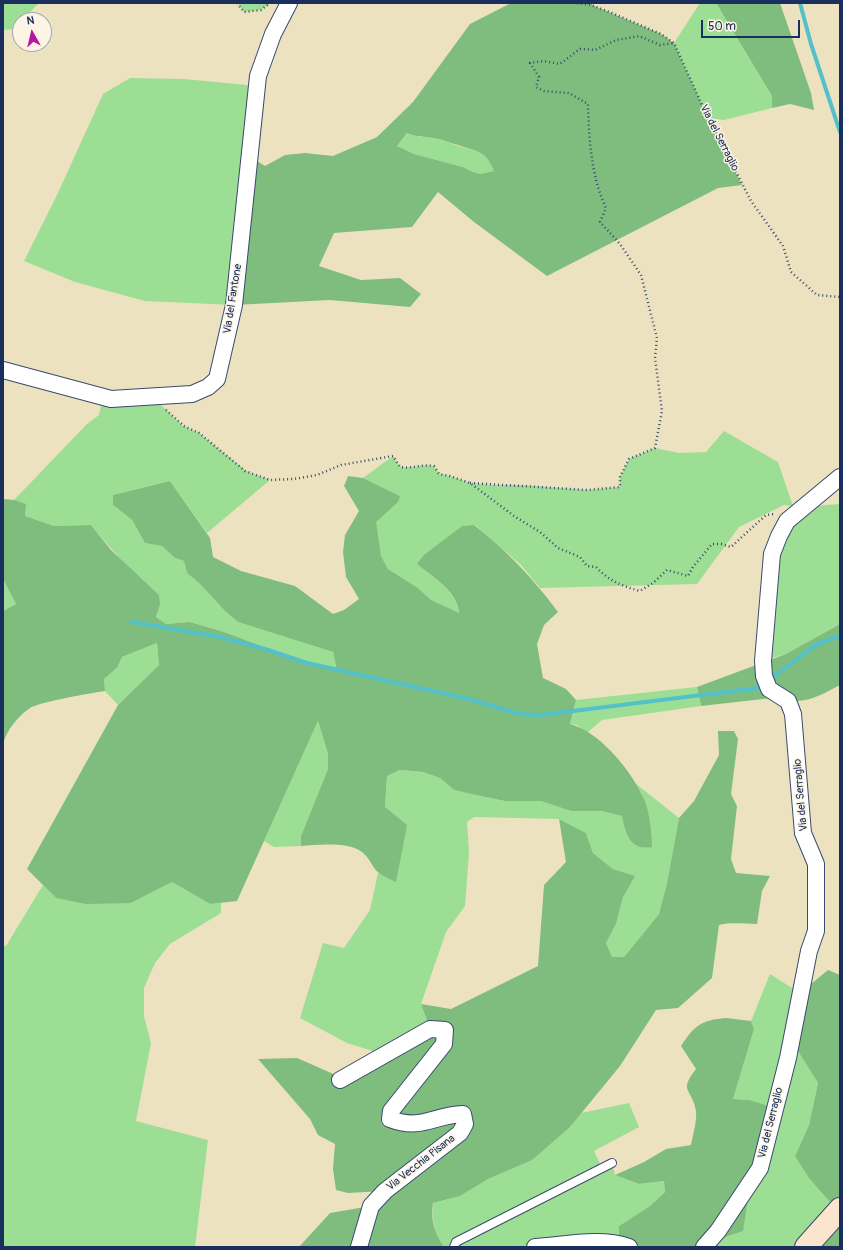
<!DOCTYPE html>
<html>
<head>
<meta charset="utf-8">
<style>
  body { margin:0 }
  #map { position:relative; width:843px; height:1250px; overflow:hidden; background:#ede2c0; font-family:Pangolin,sans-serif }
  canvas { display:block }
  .frame { position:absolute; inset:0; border:4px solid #1b2f5e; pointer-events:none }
  .north { position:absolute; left:12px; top:12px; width:40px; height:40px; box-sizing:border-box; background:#fcf5e5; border:1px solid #a2a6af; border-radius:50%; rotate:352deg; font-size:11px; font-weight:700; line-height:16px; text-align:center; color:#1b2f5e }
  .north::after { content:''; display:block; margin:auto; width:14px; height:18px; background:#b5179e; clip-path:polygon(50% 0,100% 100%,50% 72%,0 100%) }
  .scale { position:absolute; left:701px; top:20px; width:99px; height:18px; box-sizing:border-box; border:2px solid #1b2f5e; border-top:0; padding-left:5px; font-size:12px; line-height:14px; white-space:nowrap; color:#1b2f5e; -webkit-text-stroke:3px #fcf5e5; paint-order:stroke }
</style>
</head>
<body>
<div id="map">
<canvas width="843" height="1250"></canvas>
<div class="frame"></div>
<div class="north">N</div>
<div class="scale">50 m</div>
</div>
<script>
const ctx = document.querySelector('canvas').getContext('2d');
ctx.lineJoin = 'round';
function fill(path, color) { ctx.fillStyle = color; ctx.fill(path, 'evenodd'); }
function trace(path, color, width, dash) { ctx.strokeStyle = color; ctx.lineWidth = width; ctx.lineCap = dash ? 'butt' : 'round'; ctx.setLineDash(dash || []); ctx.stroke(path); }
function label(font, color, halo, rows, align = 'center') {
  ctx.font = font + ' Pangolin,sans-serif'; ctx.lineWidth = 3; ctx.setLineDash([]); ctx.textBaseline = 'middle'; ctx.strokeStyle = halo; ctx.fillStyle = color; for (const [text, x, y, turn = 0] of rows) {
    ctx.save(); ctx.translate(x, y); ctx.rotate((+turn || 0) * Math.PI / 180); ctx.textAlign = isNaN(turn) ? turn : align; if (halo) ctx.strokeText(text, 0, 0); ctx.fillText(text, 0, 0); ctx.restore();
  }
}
fill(new Path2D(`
  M 3,3 L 39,3 L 22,20 L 20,20 L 20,23 L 14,29 L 3,30 Z
  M 237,3 L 270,3 L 261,10 L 244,12 Z
  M 700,3 L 716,3 L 772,96 L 772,108 L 724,120 L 708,118 L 674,43 Z
  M 130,78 L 184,79 L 257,86 L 234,305 L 145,301 L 75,282 L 24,261 L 57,195 L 103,94 Z
  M 407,133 C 419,138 422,136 434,138 C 442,139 450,143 458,146 C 477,152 486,150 495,171 L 480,174 L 473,172 L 463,167 L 414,154 L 397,146 Z
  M 103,396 L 160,404 L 183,426 L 199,433 L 248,472 L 270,480 L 207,533 L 170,481 L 113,495 L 113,505 L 132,520 L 145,543 L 162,546 L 175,558 L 184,561 L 187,573 L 200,584 L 225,611 L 238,622 L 333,652 L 337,670 L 307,663 L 224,632 L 190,622 L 166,624 L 156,617 L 160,605 C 138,577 113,552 91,525 L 54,526 L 25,516 L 14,500 L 87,424 L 99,415 Z
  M 724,431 L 778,462 L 793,506 L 784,505 L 739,527 L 697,584 L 540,588 L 521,565 L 475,525 L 462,526 L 417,564 C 432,578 458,591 459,614 L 431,600 L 418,588 L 388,569 L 381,556 L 375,522 L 400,496 L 363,478 L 393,456 L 400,467 C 412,469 421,464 434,466 L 439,474 L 450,476 L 470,483 L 495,485 L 521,485 L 588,490 L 620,487 L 620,477 L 629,459 L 655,448 L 679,453 L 706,452 Z
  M 840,504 L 840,624 L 786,654 L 763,661 L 772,554 L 802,507 Z
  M 3,579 L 16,604 L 3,611 Z
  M 157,643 L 159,665 L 118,705 L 105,691 L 104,679 L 117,668 L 122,657 Z
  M 697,687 L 701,706 L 602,720 L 587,733 L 577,725 L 570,724 L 576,700 Z
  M 318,721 L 328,754 L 328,769 L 301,836 L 301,846 L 274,847 L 264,841 Z
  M 400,770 L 423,772 L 440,778 L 454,790 L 471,794 L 505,801 L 542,801 L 571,811 L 602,811 L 622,816 C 625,835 628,842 646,848 L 642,794 L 635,783 L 679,818 L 667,883 L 659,914 L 624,957 L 612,957 L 606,943 L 616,924 L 623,897 L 634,876 L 613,869 L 593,853 L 586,833 L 559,819 L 474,817 L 467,822 L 469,852 L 465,906 L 446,932 L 421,1004 L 430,1029 L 385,1055 L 347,1043 L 300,1018 L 323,943 L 344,948 L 370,910 L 378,873 L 396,881 L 385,808 L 387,776 Z
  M 172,882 L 210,904 L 221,903 L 221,913 L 170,944 L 155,963 L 144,988 L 144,1016 L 151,1043 L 136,1121 L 208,1140 L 195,1247 L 3,1247 L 3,945 L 6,946 L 43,885 L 56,898 L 131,903 Z
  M 770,974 L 800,993 L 791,1040 L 818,1083 L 809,1125 L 795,1156 L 838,1211 L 806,1247 L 709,1247 L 749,1100 L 733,1099 L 754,1029 L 751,1021 Z
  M 629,1103 L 639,1127 L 594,1151 L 602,1168 L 612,1163 L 615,1175 L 639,1184 L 664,1181 L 665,1192 L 650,1206 L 619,1226 L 619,1243 L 535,1247 L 444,1247 C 435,1233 431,1220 433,1203 L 460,1196 L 490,1178 L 570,1127 L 581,1113 Z`), '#9dde95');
fill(new Path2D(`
  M 511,3 L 592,3 L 592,5 L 661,34 L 674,43 L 703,107 L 742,185 L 718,188 L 547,276 L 474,222 L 438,192 L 412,227 L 334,233 L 319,266 L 361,280 L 400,278 L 421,294 L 410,307 L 330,300 L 234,305 L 249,156 L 265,166 L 285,155 L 305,153 L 333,156 L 377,137 L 413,102 L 470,24 ZM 407,133 C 419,138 422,136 434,138 C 442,139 450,143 458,145 C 477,152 486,150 494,171 L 480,174 L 473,172 L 463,167 L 414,154 L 397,146 Z
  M 716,3 L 780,3 L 811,93 L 814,110 L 790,104 L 772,108 L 772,96 Z
  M 348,476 L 363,478 L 400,496 L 398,502 L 376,522 L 381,556 L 388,569 L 418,588 L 431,600 L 459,613 C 458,591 432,577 417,564 L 424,555 L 462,526 L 474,525 C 508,552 532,577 558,612 L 544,625 L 537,644 L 543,678 L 566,689 L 576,700 L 570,724 C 598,731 629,768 641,793 C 650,808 651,829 652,847 C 630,851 625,833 622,816 L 602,811 L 571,811 L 541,801 L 505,801 L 471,794 L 454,790 L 440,778 L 423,772 L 400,770 L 387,776 L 385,807 L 407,825 L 396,882 C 391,879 384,877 379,873 C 373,869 370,858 362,852 C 348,841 317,845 301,846 L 301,836 L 328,769 L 328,754 L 318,721 L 237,901 L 210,904 L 172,882 L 131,903 L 86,904 L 56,898 L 27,869 L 118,705 L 159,665 L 157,643 L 122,657 L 117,668 L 104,679 L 105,691 C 91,693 40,702 30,708 C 17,717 7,730 3,744 L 3,611 L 16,604 L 3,579 L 3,499 L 14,500 L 26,504 L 25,516 L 54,526 L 91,525 L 111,550 L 159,595 L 160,605 L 156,617 L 166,624 L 190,622 L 224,632 L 307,663 L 337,670 L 333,652 L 238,622 L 225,611 L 200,584 L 187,573 L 184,561 L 175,558 L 162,546 L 145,543 L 132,520 L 113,505 L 113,495 L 170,481 L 210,538 L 213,557 L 241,571 L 295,586 L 333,614 L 344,610 L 359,599 L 346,577 L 343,552 L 345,535 L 359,511 L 344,486 Z
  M 840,624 L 840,685 C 823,694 800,708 781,697 L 701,706 L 697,687 L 786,654 Z
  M 718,731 L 734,731 L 738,739 L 731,794 L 737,806 L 731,859 L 736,873 L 770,876 L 762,891 L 757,924 C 743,924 733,922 719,925 L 712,978 L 678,1008 L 656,1010 L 620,1066 L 570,1127 L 532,1160 L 490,1178 L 460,1196 L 433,1203 C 430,1220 435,1233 444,1247 L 299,1247 L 330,1213 L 371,1206 L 384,1191 L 348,1193 L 336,1190 L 333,1169 L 335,1144 L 318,1135 L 310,1119 L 258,1059 L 297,1058 L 338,1076 L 430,1029 L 421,1004 L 451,1009 L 538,966 L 544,885 L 566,862 L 559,819 L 586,833 L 593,853 L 613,869 L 635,876 L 623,897 L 616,924 L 606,943 L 612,957 L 624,957 L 659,914 L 667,883 L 679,818 L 694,801 L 719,755 Z
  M 828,970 L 840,975 L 840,1247 L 806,1247 L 838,1211 L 809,1178 L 795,1156 L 809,1125 L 818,1083 L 791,1040 L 800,993 Z
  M 726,1018 L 751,1021 L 754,1029 L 733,1099 L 749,1100 L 775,1108 L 750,1186 L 743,1231 L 719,1239 L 709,1247 L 535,1247 L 619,1243 L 619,1226 L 650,1206 L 665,1192 L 664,1181 L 639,1184 L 615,1175 L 644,1162 L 666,1149 L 691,1145 C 693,1135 697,1121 696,1111 C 692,1088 678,1092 696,1069 L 681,1046 C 694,1026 701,1020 726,1018 Z`), '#7ebd7e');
trace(new Path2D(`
  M 800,3 L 811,44 L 840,132
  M 132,622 L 220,637 L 265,649 L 307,663 L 469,699 L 519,714 L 541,715 L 758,688 L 764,684
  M 769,680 L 817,644 L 840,636`), '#53c0ca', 4);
const lane = new Path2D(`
  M 454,1247 L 456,1242 L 612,1163`);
const street = new Path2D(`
  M 3,370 L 111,399 L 192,394 L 208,387 L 217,379 L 234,305 L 258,76 L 273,34 L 289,3
  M 340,1080 L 430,1029 L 445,1030 L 444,1044 L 391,1111 L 390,1119 C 422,1131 433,1115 463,1114 L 465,1124 L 460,1133 L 385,1191 L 371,1206 L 359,1247
  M 535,1247 C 565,1245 600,1237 629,1247
  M 704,1247 L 718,1231 L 760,1168 L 788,1058 L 809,951 L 816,931 L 816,864 L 803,833 L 793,714 L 788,701 L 769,689 L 764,676 L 763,661 L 772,554 L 779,536 L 787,521 L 840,477`);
const secondary = new Path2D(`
  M 806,1247 L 840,1209`);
trace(lane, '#3a4a6d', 10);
trace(street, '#3a4a6d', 18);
trace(secondary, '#3a4a6d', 24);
trace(new Path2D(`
  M 237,3 L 244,12 L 261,10 L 270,3
  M 577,3 L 591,5 L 612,13 L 661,34 L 674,43 L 703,107 L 751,201 L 783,246 L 791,272 L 817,295 L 840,297
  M 166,410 L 184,426 L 199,433 L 245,471 L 270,480 L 294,479 L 317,475 L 341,465 L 393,456 L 400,467 C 412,469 421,464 434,466 L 439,474 L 450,476 L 470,483 L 514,516 L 540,532 L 558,548 L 580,557 L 587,566 L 596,567 C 609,581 622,586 640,591 L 653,583 L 667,570 L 688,576 L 693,567 L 712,544 L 721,544 L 731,547 L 766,515 L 775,514
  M 470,483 L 588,490 L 620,487 L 620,477 L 629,459 L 655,448 L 662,411 L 655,358 L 657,338 L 641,275 L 620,244 L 600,222 L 606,208 C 591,176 589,139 588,104 L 569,93 L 544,91 L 536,87 L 539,77 L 530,63 L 544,61 L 560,64 L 580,49 L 595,50 L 616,40 L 639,36 L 660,45 L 674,43`), '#3a4a6d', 2.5, [1, 3]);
trace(lane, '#fff', 8);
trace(street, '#fff', 16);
trace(secondary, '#fbe5cf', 22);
label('11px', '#1b2f5e', '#fcf5e5', [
  ["Via del Serraglio",719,138,63],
  ["Via del Fantone",233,299,-81],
  ["Via del Serraglio",801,795,-95],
  ["Via del Serraglio",771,1123,-76],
  ["Via Vecchia Pisana",421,1163,-38]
]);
</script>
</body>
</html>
